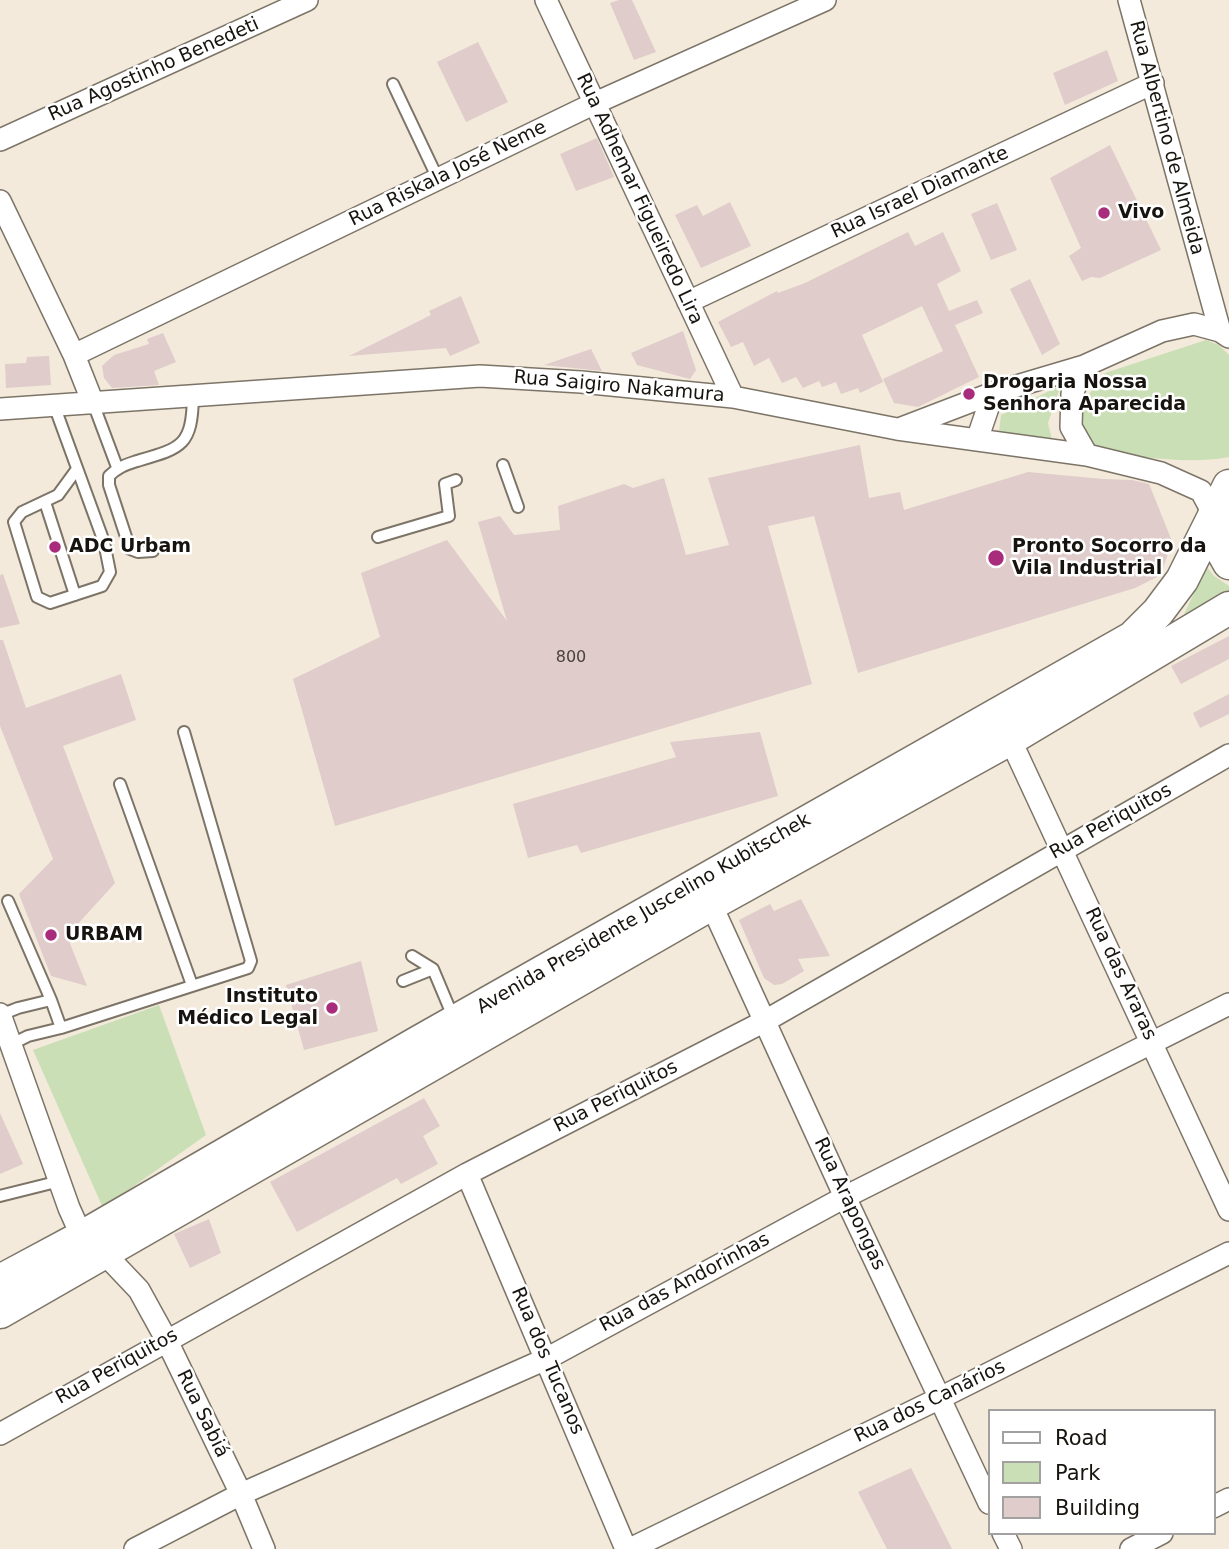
<!DOCTYPE html>
<html>
<head>
<meta charset="utf-8">
<style>
  body { margin:0 }
  #map { position:relative; width:1229px; height:1549px; overflow:hidden; background:#f3eadb; font-family:"DejaVu Sans",sans-serif }
  canvas { display:block }
  .legend { position:absolute; left:988px; top:1409px; width:228px; height:126px; box-sizing:border-box; background:#fff; border:2px solid #a2a19f; margin:0; padding:9px 12px; list-style:none; font-size:21px; color:#17140f }
  .legend li { display:flex; align-items:center; gap:14px; height:35px }
  .legend b { width:35px; border:2px solid #a2a19f }
</style>
</head>
<body>
<div id="map">
<canvas width="1229" height="1549"></canvas>
<ul class="legend">
<li><b style="height:9px;background:#fff"></b>Road</li>
<li><b style="height:19px;background:#cadfb5"></b>Park</li>
<li><b style="height:19px;background:#dfcccb"></b>Building</li>
</ul>
</div>
<script>
const ctx = document.querySelector('canvas').getContext('2d');
ctx.lineJoin = 'round';
function fill(path, color) { ctx.fillStyle = color; ctx.fill(path, 'evenodd'); }
function trace(path, color, width, dash) { ctx.strokeStyle = color; ctx.lineWidth = width; ctx.lineCap = dash ? 'butt' : 'round'; ctx.setLineDash(dash || []); ctx.stroke(path); }
function label(font, color, halo, rows, align = 'center') {
  ctx.font = font + ' "DejaVu Sans",sans-serif'; ctx.lineWidth = 5; ctx.setLineDash([]); ctx.textBaseline = 'middle'; ctx.strokeStyle = halo; ctx.fillStyle = color; for (const [text, x, y, turn = 0] of rows) {
    ctx.save(); ctx.translate(x, y); ctx.rotate((+turn || 0) * Math.PI / 180); ctx.textAlign = isNaN(turn) ? turn : align; if (halo) ctx.strokeText(text, 0, 0); ctx.fillText(text, 0, 0); ctx.restore();
  }
}
fill(new Path2D(`
  M 1206,340 L 1219,345 L 1229,355 L 1229,457 C 1186,465 1139,456 1095,451 L 1077,410 L 1105,373 Z
  M 1061,385 L 1048,423 L 1054,448 L 998,441 L 1001,415 Z
  M 1203,562 L 1214,576 L 1229,586 L 1229,597 L 1177,629 L 1197,587 Z
  M 159,1005 L 206,1135 L 103,1208 L 33,1050 Z`), '#cadfb5');
fill(new Path2D(`
  M 619,0 L 632,0 L 656,52 L 634,60 L 610,3 Z
  M 478,42 L 508,102 L 466,122 L 437,62 Z
  M 1107,50 L 1118,81 L 1065,105 L 1053,73 Z
  M 597,138 L 614,177 L 576,191 L 560,154 Z
  M 1110,145 L 1161,250 L 1100,278 L 1091,277 L 1082,281 L 1069,256 L 1081,248 L 1050,178 Z
  M 730,202 L 751,246 L 701,268 L 675,215 L 697,205 L 703,216 Z
  M 997,203 L 1017,250 L 991,260 L 971,214 Z
  M 908,232 L 915,246 L 943,232 L 961,271 L 937,284 L 949,311 L 977,300 L 983,313 L 955,325 L 979,377 L 918,407 L 894,403 L 883,379 L 943,351 L 922,306 L 862,335 L 883,382 L 860,393 L 858,388 L 841,394 L 836,382 L 822,387 L 819,381 L 803,388 L 796,377 L 782,383 L 769,358 L 754,366 L 743,342 L 731,347 L 718,322 L 777,291 L 778,293 L 805,283 Z
  M 1030,279 L 1060,344 L 1042,355 L 1010,289 Z
  M 461,296 L 480,343 L 450,356 L 446,348 L 349,356 L 431,315 L 429,311 Z
  M 683,331 L 696,370 L 690,379 L 637,365 L 631,353 Z
  M 163,333 L 176,362 L 154,371 L 159,385 L 112,388 L 104,378 L 102,366 L 114,355 L 149,344 L 147,339 Z
  M 591,349 L 602,371 L 544,365 Z
  M 49,356 L 51,385 L 6,388 L 5,364 L 26,363 L 27,357 Z
  M 860,445 L 869,498 L 900,492 L 904,510 L 1028,472 L 1103,479 L 1132,480 L 1149,484 L 1172,541 L 1161,575 L 1135,588 L 858,673 L 814,516 L 768,526 L 812,684 L 335,826 L 293,679 L 380,637 L 361,573 L 447,540 L 507,621 L 478,522 L 500,516 L 514,535 L 560,530 L 558,506 L 624,484 L 633,488 L 664,478 L 686,555 L 729,545 L 708,478 Z
  M 3,574 L 20,624 L 0,628 L 0,575 Z
  M 1229,636 L 1229,659 L 1181,684 L 1171,666 Z
  M 0,640 L 3,640 L 26,708 L 121,674 L 136,720 L 63,746 L 115,883 L 67,936 L 87,986 L 51,976 L 19,894 L 53,859 L 0,726 Z
  M 1229,694 L 1229,714 L 1200,728 L 1193,713 Z
  M 760,732 L 778,796 L 581,853 L 577,845 L 528,858 L 513,804 L 676,757 L 670,742 Z
  M 801,899 L 830,956 L 798,959 L 804,971 L 782,984 L 774,985 L 764,978 L 739,920 L 770,904 L 774,911 Z
  M 361,961 L 378,1031 L 304,1050 L 286,985 Z
  M 424,1098 L 440,1126 L 423,1136 L 438,1164 L 401,1184 L 397,1178 L 297,1232 L 270,1182 Z
  M 0,1113 L 23,1164 L 0,1174 Z
  M 209,1219 L 221,1253 L 190,1268 L 174,1234 Z
  M 911,1468 L 952,1549 L 887,1549 L 858,1492 Z`), '#dfcccb');
const lane = new Path2D(`
  M 393,84 L 438,179
  M 93,403 L 117,467
  M 54,405 L 104,542 L 110,572 L 102,586 L 50,603 L 37,597 L 14,522 L 22,512 L 58,495 L 77,469
  M 503,465 L 518,507
  M 45,502 L 75,595
  M 378,537 L 449,516 L 445,484 L 456,480
  M 153,551 L 138,552 L 130,549 L 109,485 L 109,476 C 118,467 125,465 137,461 C 182,448 192,446 193,396
  M 120,784 L 192,985
  M 412,956 L 433,969 L 454,1019
  M 403,981 L 433,969
  M 51,1000 L 61,1028
  M 0,1015 L 18,1008 L 51,1000 L 8,901
  M 12,1044 L 28,1036 L 61,1028 L 248,968 L 251,961 L 184,732
  M 0,1196 L 60,1181`);
const street = new Path2D(`
  M 546,0 L 733,397
  M 1129,0 L 1220,331
  M 0,140 L 307,0
  M 0,201 L 74,355 L 93,403
  M 688,302 L 1153,83
  M 74,355 L 593,104 L 825,0
  M 1084,366 L 1072,394 L 1071,427 L 1087,455
  M 0,409 L 480,376 L 581,382 L 733,397 L 897,429 L 1087,455 L 1161,473 L 1201,491 L 1214,515
  M 899,429 L 993,393 L 1084,366 L 1162,331 L 1194,324 L 1220,331 L 1229,337
  M 977,440 L 993,393
  M 1010,739 L 1229,1210
  M 711,904 L 845,1197 L 989,1503
  M 0,1014 L 69,1208 L 82,1237 L 103,1252 L 139,1290 L 166,1339 L 241,1494 L 264,1549
  M 467,1174 L 626,1549
  M 0,1434 L 467,1174 L 765,1021 L 1229,755
  M 1213,1507 L 1229,1499
  M 1003,1533 L 1011,1549
  M 135,1549 L 241,1494 L 546,1359 L 845,1197 L 1229,1004
  M 630,1549 L 940,1398 L 1229,1253
  M 1131,1549 L 1162,1533`);
const primary = new Path2D(`
  M 1214,515 L 1220,547 L 1229,563
  M 0,1281 L 82,1237 L 417,1043 L 1132,638 L 1158,612 L 1182,580 L 1229,486
  M 0,1312 L 711,904 L 1010,739 L 1229,608`);
trace(lane, '#7c7467', 14);
trace(street, '#7c7467', 24);
trace(primary, '#7c7467', 35);
trace(lane, '#fff', 10);
trace(street, '#fff', 21);
trace(primary, '#fff', 32);
for (const [x, y, r, color] of [
  [1104,213,7,"#a92b7b"],
  [969,394,7,"#a92b7b"],
  [55,547,7,"#a92b7b"],
  [996,558,9,"#a92b7b"],
  [51,935,7,"#a92b7b"],
  [332,1008,7,"#a92b7b"]
]) { const dot = new Path2D(); dot.arc(x, y, r, 0, 2 * Math.PI); ctx.fillStyle = color; ctx.fill(dot); trace(dot, '#fff', 2.5); }
label('16px', '#49423e', null, [
  ["800",571,658]
]);
label('19px', '#17140f', '#fff', [
  ["Rua Agostinho Benedeti",154,70,-24],
  ["Rua Albertino de Almeida",1166,138,75],
  ["Rua Riskala José Neme",448,174,-26],
  ["Rua Israel Diamante",920,193,-25],
  ["Rua Adhemar Figueiredo Lira",639,199,65],
  ["Rua Saigiro Nakamura",619,387,5],
  ["Rua Periquitos",1111,822,-29],
  ["Avenida Presidente Juscelino Kubitschek",644,914,-30],
  ["Rua das Araras",1120,974,65],
  ["Rua Periquitos",616,1097,-27],
  ["Rua Arapongas",849,1204,65],
  ["Rua das Andorinhas",685,1283,-28],
  ["Rua dos Tucanos",547,1361,67],
  ["Rua Periquitos",117,1367,-29],
  ["Rua dos Canários",930,1402,-26],
  ["Rua Sabiá",202,1414,64]
]);
label('bold 19px', '#17140f', '#fff', [
  ["Vivo",1118,213],
  ["Drogaria Nossa",983,383],
  ["Senhora Aparecida",983,405],
  ["ADC Urbam",69,547],
  ["Pronto Socorro da",1012,547],
  ["Vila Industrial",1012,569],
  ["URBAM",65,935],
  ["Instituto",318,997,"right"],
  ["Médico Legal",318,1019,"right"]
], 'left');
</script>
</body>
</html>
